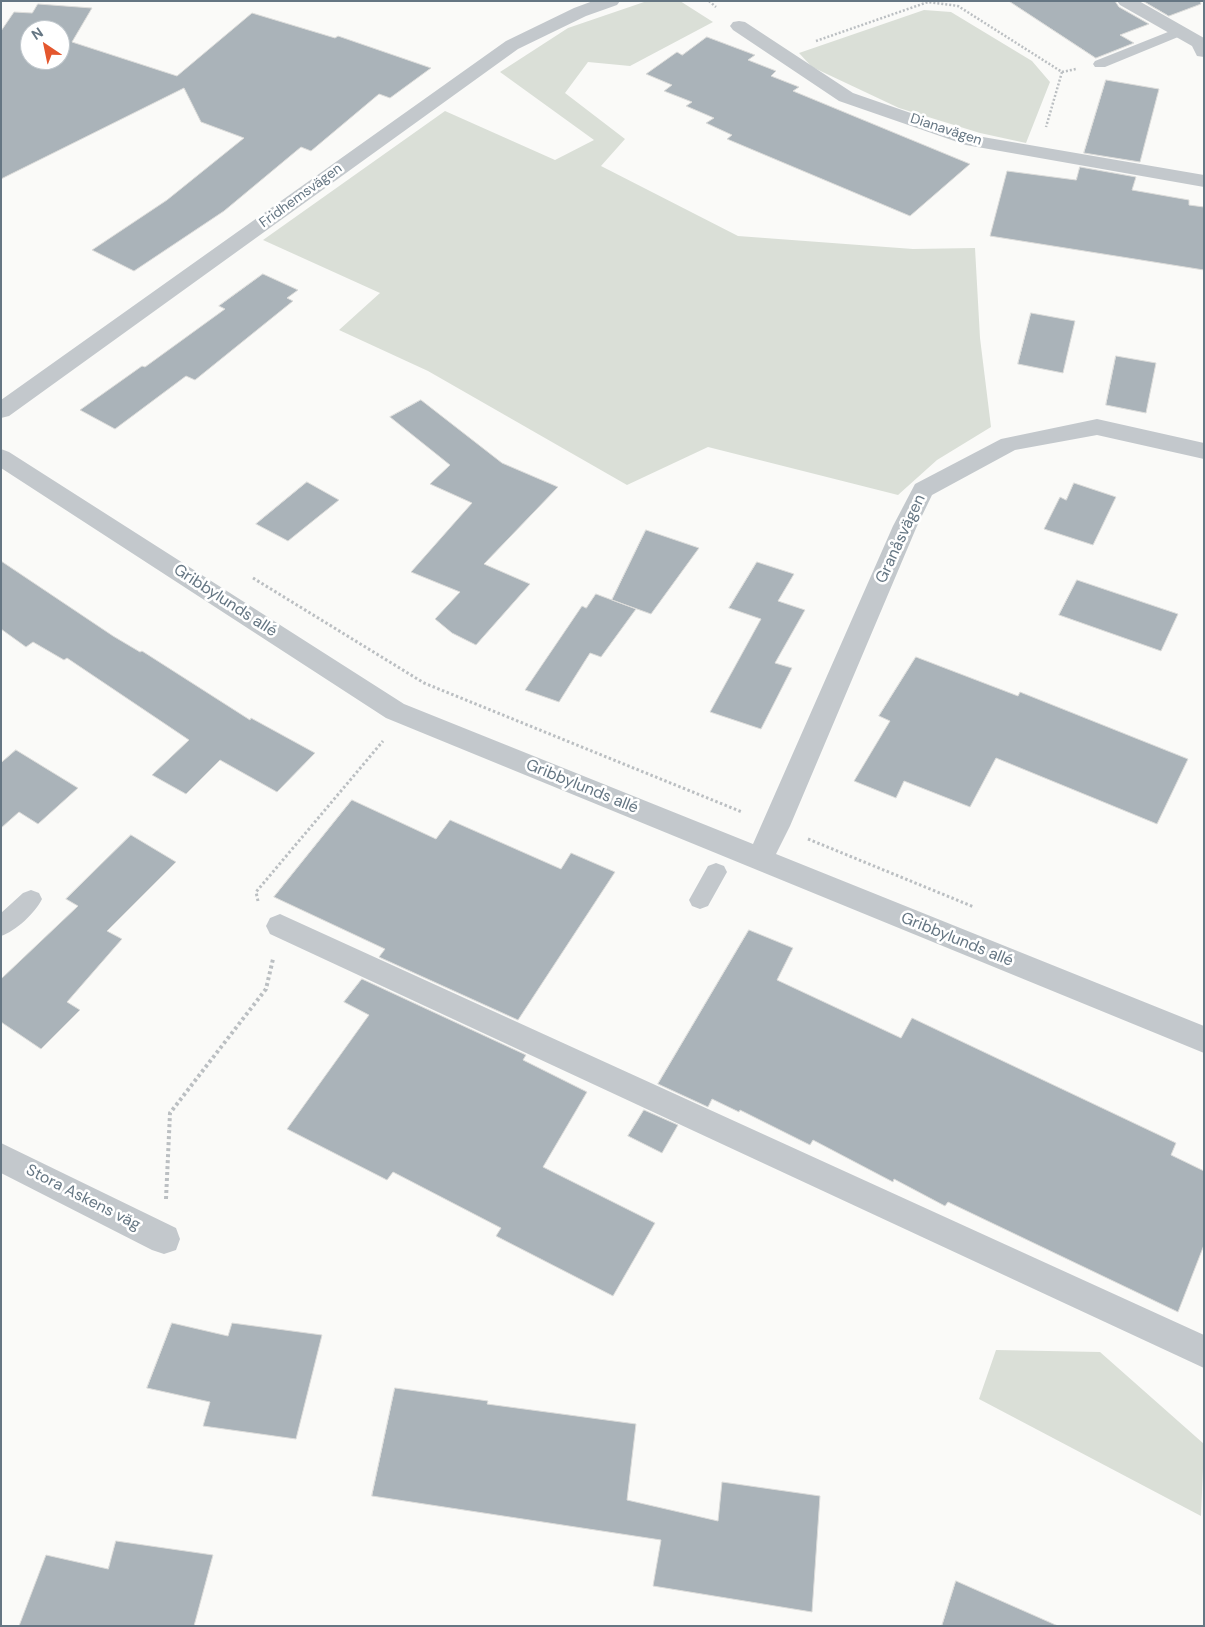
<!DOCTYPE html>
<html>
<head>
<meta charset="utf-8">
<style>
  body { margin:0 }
  #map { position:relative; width:1205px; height:1627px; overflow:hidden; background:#fafaf8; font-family:"DM Sans",sans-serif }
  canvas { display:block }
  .frame { position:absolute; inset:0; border:2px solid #657683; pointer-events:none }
  .north { position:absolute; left:20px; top:20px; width:50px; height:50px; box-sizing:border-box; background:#fff; border:1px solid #c1c8cd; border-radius:50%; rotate:326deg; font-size:14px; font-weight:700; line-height:20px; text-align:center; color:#657683 }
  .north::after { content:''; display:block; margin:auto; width:18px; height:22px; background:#e4572e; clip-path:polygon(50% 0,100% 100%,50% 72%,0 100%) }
</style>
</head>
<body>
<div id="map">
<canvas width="1205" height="1627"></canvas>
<div class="frame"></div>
<div class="north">N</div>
</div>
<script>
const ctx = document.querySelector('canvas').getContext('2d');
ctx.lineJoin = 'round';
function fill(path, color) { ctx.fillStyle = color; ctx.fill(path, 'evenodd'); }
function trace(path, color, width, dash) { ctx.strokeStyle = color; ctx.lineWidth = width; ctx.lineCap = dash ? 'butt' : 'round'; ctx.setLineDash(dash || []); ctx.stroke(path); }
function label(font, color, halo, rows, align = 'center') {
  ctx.font = font + ' "DM Sans",sans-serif'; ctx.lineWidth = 5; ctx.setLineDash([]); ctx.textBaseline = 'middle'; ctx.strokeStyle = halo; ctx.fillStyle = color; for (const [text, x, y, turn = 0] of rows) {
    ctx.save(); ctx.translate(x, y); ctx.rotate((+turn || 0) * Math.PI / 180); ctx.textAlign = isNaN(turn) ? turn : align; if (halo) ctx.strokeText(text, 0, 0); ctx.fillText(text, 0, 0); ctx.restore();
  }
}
fill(new Path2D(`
  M 647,1 L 680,1 L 713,22 L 630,66 L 588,62 L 565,93 L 625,139 L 601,166 L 738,236 L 913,249 L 975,248 L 980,338 L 991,427 L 937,460 L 898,495 L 708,447 L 627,485 L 428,371 L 339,330 L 380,293 L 263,240 L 445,111 L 555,160 L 594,140 L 500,72 L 568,28 Z
  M 924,10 L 951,12 L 1032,61 L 1050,82 L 1026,143 L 980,133 L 899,108 L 812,67 L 799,53 Z
  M 996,1350 L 1100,1352 L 1204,1444 L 1201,1516 L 979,1399 Z`), '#dadfd7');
const building = new Path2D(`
  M 1009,1 L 1115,1 L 1119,7 L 1149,24 L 1120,35 L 1134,43 L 1096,58 Z
  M 1143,1 L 1200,1 L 1201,4 L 1169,16 Z
  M 38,4 L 92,8 L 72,42 L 177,76 L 252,13 L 335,38 L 338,36 L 431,68 L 390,98 L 379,94 L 311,151 L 301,147 L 224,211 L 134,271 L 92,250 L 167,200 L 244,138 L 201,122 L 184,88 L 1,179 L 1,31 L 14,12 L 32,13 ZM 30,30 L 60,30 L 60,60 L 30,60 Z
  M 707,37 L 755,55 L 748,60 L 776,71 L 771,76 L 799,87 L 793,91 L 970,164 L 910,216 L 727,139 L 732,135 L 706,123 L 714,118 L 686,106 L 692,102 L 664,91 L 672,85 L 646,74 L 677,52 L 682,55 Z
  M 1106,80 L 1159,89 L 1140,162 L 1084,153 Z
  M 1080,167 L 1136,177 L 1132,190 L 1189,200 L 1189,205 L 1204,207 L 1204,270 L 990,236 L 1007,171 L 1076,180 Z
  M 263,274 L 298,290 L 287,298 L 293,301 L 195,380 L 186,376 L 115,429 L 80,410 L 142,366 L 145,367 L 225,309 L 219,306 Z
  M 1031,313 L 1075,321 L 1063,373 L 1018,364 Z
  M 1116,356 L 1156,363 L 1146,413 L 1106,405 Z
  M 421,400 L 502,463 L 558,487 L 484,564 L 530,584 L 476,645 L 452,633 L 435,619 L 460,592 L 411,572 L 472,503 L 430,484 L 450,465 L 390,417 Z
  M 307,482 L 339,500 L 288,541 L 256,524 Z
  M 1074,483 L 1116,497 L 1093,545 L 1044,529 L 1060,497 L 1066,500 Z
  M 646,530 L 699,548 L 651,614 L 612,600 Z
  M 1,561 L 113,636 L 140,652 L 142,651 L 250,720 L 251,718 L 315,753 L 277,792 L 220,760 L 186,794 L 152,775 L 189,740 L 67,658 L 64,660 L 33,642 L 26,647 L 1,629 Z
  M 757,562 L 794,574 L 778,601 L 805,610 L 775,663 L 792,668 L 761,729 L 710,712 L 761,619 L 729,608 Z
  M 1077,580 L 1178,614 L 1161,651 L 1059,615 Z
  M 596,594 L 636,609 L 601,657 L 590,653 L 559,702 L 525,690 L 582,606 L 586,608 Z
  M 916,657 L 1018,696 L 1020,692 L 1188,759 L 1157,824 L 996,758 L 970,807 L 904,781 L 896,798 L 854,781 L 890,721 L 879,716 Z
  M 16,750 L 78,788 L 38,824 L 19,812 L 1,828 L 1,763 Z
  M 352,800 L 436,839 L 450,820 L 561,869 L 571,853 L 615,872 L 518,1020 L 379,957 L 385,949 L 274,897 Z
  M 131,835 L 176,862 L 107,931 L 122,939 L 67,1002 L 80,1010 L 41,1049 L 1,1022 L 1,979 L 78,906 L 66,899 Z
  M 749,930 L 793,948 L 777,980 L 901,1038 L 912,1018 L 1176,1143 L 1171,1155 L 1204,1171 L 1204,1245 L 1178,1312 L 948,1202 L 945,1206 L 894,1179 L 893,1182 L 813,1140 L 810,1145 L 740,1110 L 739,1112 L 712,1099 L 708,1107 L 658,1084 Z
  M 362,979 L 526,1055 L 523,1060 L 587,1092 L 543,1167 L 655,1223 L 613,1296 L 496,1236 L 501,1228 L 393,1172 L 387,1180 L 287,1129 L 369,1015 L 344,1002 Z
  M 644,1110 L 678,1125 L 662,1153 L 628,1136 Z
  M 172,1323 L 228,1336 L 232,1323 L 322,1335 L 296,1439 L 203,1426 L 210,1402 L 147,1388 Z
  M 395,1388 L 488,1401 L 487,1404 L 636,1424 L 627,1500 L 718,1521 L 722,1482 L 820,1496 L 812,1612 L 653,1586 L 661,1540 L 372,1496 Z
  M 116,1541 L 213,1555 L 194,1626 L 19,1626 L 46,1555 L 108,1569 Z
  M 956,1581 L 1058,1626 L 942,1626 Z`);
fill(building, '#aab3b9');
trace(building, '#dcdcda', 1);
trace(new Path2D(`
  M 709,1 L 716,7
  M 816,41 L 928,2 L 958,6 L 1062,72 L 1046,127
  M 1062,72 L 1076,69`), '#bbbfc2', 2.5, [2, 2]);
trace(new Path2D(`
  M 253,578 L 424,683 L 742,812
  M 808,839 L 974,907
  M 258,901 L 256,892 L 383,741`), '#bbbfc2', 3, [2.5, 2.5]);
trace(new Path2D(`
  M 166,1199 L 170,1113 L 266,989 L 273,959`), '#bbbfc2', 4, [3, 3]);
fill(new Path2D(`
  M 1178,28 L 1185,32 L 1183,35 L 1105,67 L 1095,67 L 1093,64 L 1095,61 Z
  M 716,863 L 724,866 L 727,872 L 708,906 L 700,909 L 692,906 L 689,900 L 708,866 Z
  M 31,890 L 39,893 L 42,899 C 35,913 16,931 1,936 L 1,913 L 23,893 Z`), '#c3c8cc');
fill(new Path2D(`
  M 593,1 L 620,1 L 617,5 L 586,16 L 518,49 L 9,416 L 1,418 L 1,400 L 506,41 L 574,8 Z
  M 1117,1 L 1139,1 L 1204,38 L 1204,57 L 1197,56 L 1192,46 L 1120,5 Z
  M 739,21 L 745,22 L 853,93 L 977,136 L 1204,175 L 1204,187 L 966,145 L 839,101 L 733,30 L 730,26 L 733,22 Z
  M 1097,419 L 1204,443 L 1204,459 L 1097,435 L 1015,450 L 932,495 L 917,526 L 790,826 L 776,854 L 1204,1026 L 1204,1053 L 386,718 L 1,468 L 1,449 L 9,452 L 404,704 L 753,844 L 893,526 L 915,484 L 1001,439 Z
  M 280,914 L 1204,1335 L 1204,1368 L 270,934 L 266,926 L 270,918 Z
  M 1,1143 L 176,1228 L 180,1239 L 176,1250 L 164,1254 L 152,1250 L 1,1173 Z`), '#c3c8cc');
label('14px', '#657683', '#fff', [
  ["Dianavägen",946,130,18],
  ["Fridhemsvägen",301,196,-36]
]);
label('16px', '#657683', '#fff', [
  ["Granåsvägen",901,539,-65],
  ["Gribbylunds allé",225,601,33],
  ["Gribbylunds allé",582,787,22],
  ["Gribbylunds allé",957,940,22],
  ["Stora Askens väg",83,1198,27]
]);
</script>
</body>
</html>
